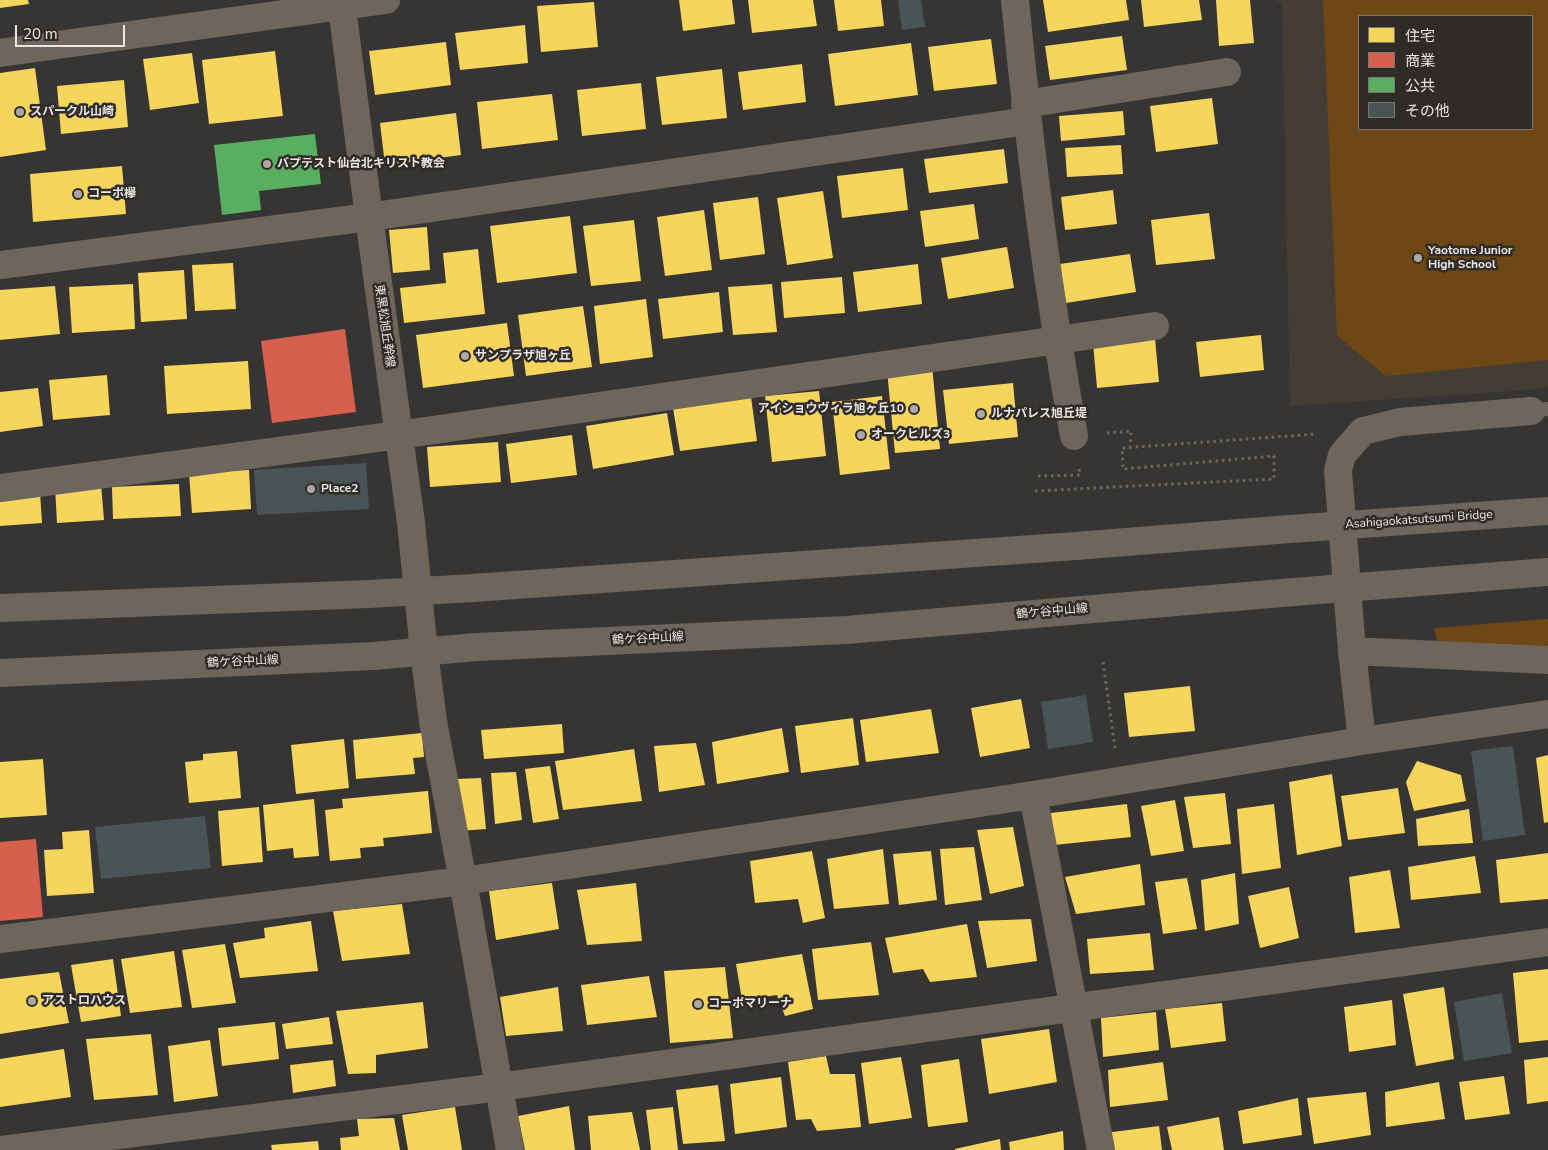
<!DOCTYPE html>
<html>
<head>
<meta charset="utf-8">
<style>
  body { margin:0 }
  #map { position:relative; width:1548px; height:1150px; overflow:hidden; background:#373533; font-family:"Nunito Sans","Noto Sans JP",sans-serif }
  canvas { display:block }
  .legend { position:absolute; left:1358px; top:15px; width:175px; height:115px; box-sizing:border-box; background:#2f2b27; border:1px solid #797673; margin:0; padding:6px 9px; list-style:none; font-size:15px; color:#e9e6e4 }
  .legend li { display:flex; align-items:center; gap:10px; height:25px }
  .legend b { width:25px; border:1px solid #797673 }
  .scale { position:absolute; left:15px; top:25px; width:110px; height:22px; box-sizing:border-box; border:2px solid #e9e6e4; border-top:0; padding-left:6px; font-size:15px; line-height:18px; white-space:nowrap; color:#e9e6e4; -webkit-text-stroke:4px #2f2b27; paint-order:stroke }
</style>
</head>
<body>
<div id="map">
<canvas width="1548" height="1150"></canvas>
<ul class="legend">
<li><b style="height:14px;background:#f6d55c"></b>住宅</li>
<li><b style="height:14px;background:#d6604d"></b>商業</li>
<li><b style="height:14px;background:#5aae61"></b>公共</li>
<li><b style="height:14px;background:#485455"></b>その他</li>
</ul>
<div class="scale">20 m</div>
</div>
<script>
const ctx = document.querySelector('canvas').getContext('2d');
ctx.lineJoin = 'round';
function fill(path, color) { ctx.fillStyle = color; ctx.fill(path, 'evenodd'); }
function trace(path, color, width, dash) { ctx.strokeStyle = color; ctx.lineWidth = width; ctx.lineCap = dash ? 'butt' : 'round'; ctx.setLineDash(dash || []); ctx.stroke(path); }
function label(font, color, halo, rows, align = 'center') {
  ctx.font = font + ' "Nunito Sans","Noto Sans JP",sans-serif'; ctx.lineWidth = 5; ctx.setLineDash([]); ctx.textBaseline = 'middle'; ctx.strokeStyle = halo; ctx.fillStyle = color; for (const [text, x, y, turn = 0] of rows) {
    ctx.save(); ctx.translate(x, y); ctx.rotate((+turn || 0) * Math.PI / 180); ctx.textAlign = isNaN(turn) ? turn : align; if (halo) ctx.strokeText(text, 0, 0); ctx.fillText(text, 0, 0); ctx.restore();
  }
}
fill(new Path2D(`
  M 1274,0 L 1548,0 L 1548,387 L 1529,390 L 1290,406 L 1282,3 ZM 1359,16 L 1532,16 L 1532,129 L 1359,129 Z`), '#443d35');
fill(new Path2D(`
  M 1323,0 L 1548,0 L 1548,360 L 1386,376 L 1337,336 ZM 1532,16 L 1532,129 L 1359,129 L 1359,16 Z
  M 1548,619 L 1548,647 L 1438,645 L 1434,628 Z`), '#6d4815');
fill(new Path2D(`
  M 0,0 L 28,0 L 29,4 L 0,8 Z
  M 679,0 L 732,0 L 735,24 L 683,31 Z
  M 748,0 L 813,0 L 817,26 L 752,33 Z
  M 834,0 L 881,0 L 884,26 L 838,31 Z
  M 1043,0 L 1126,0 L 1129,20 L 1048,32 Z
  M 1141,0 L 1199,0 L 1202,20 L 1144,27 Z
  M 1216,0 L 1250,0 L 1254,43 L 1219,46 Z
  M 594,2 L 598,47 L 541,52 L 537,6 Z
  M 525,25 L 528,63 L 460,70 L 455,33 Z
  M 1122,36 L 1127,70 L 1050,80 L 1045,46 Z
  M 991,39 L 997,84 L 934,91 L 928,47 Z
  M 446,42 L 451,85 L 375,95 L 369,51 Z
  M 911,43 L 918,95 L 835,106 L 828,54 Z
  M 275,51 L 283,116 L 209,124 L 202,60 Z
  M 192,53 L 199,103 L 150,110 L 143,59 Z
  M 802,64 L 806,102 L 743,110 L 738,72 Z
  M 35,68 L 46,150 L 0,157 L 0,73 Z
  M 722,69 L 727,118 L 662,125 L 656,77 Z
  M 124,80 L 128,127 L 61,134 L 57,86 Z
  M 641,83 L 646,129 L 582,136 L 577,90 Z
  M 552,94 L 558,140 L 482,149 L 477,102 Z
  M 1212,98 L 1218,144 L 1156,152 L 1150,106 Z
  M 1123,111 L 1125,135 L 1061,141 L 1059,116 Z
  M 456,113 L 461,155 L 385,165 L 380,123 Z
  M 1121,145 L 1123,174 L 1067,177 L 1065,148 Z
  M 1004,149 L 1008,183 L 929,193 L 924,159 Z
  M 122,166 L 126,214 L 33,222 L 30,174 Z
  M 903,168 L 908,210 L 842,218 L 837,176 Z
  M 1113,190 L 1117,224 L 1065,230 L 1061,197 Z
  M 823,191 L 833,258 L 787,265 L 777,198 Z
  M 758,197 L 765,254 L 720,260 L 713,203 Z
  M 974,204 L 979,239 L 925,247 L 920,211 Z
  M 704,210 L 712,270 L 665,276 L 657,217 Z
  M 1209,213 L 1215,259 L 1156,265 L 1151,220 Z
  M 570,216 L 577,273 L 497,283 L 490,226 Z
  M 634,220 L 641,281 L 591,286 L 583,226 Z
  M 427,227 L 430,270 L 393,273 L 389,230 Z
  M 1007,247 L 1014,288 L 948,299 L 941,258 Z
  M 478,249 L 485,314 L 404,323 L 400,288 L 446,283 L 443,253 Z
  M 1130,254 L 1136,292 L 1066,303 L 1060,264 Z
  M 233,263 L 236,309 L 195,311 L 192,265 Z
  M 918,264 L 922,304 L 858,312 L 853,272 Z
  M 184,270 L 187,319 L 141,322 L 138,273 Z
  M 842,277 L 845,313 L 784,318 L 781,282 Z
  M 133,284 L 135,329 L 72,333 L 69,287 Z
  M 772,284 L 777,332 L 733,335 L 728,287 Z
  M 55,286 L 60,334 L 0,340 L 0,290 Z
  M 719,292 L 723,332 L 663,339 L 658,299 Z
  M 646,299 L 653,357 L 600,364 L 594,306 Z
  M 583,306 L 592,367 L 526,376 L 518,315 Z
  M 507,323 L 514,376 L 423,388 L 416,335 Z
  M 1261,335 L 1264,370 L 1200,377 L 1196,342 Z
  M 1155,338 L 1159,382 L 1097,388 L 1093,343 Z
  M 248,361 L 251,409 L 167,414 L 164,366 Z
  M 932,365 L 940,449 L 895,453 L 887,370 Z
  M 107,375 L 110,415 L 53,420 L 49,380 Z
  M 1013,383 L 1018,437 L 949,444 L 943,390 Z
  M 38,388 L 43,426 L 0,432 L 0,392 Z
  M 819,391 L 826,456 L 772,462 L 765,396 Z
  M 882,396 L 890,469 L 840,475 L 832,402 Z
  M 751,397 L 757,441 L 680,451 L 673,408 Z
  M 667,413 L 674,455 L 593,469 L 586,426 Z
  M 572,435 L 577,475 L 511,483 L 506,444 Z
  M 498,442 L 501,482 L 430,487 L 427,447 Z
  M 249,470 L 251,509 L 192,513 L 189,473 Z
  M 101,484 L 104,520 L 57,523 L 55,487 Z
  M 179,484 L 181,516 L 113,519 L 112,487 Z
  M 40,492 L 42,523 L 0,526 L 0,495 Z
  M 1190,686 L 1195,731 L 1129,737 L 1124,693 Z
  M 1021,699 L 1030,748 L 980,757 L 971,708 Z
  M 931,709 L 939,753 L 866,762 L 860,720 Z
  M 853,718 L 859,765 L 801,773 L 795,726 Z
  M 562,724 L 564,753 L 484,759 L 481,730 Z
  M 782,728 L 789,772 L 717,784 L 712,742 Z
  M 422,733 L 424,757 L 413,758 L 415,774 L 356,779 L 353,740 Z
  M 344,739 L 349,788 L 296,794 L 291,745 Z
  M 696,743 L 705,785 L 659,792 L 654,746 Z
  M 634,749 L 642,801 L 563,810 L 555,761 Z
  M 237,751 L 241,798 L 189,803 L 185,762 L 203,760 L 203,754 Z
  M 1548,755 L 1548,822 L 1544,823 L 1536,758 Z
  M 43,759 L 47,815 L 0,818 L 0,762 Z
  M 1417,761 L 1461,775 L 1466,801 L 1414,811 L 1406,782 Z
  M 550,766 L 559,819 L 533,823 L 525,769 Z
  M 516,772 L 522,820 L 495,824 L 491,773 Z
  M 1332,774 L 1342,846 L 1297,855 L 1289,782 Z
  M 481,778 L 486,829 L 459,831 L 456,779 Z
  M 1398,788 L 1405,833 L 1348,840 L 1341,796 Z
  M 428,791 L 432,833 L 383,838 L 384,846 L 360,848 L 361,858 L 330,861 L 325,810 L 343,808 L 342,799 Z
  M 1225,793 L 1231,844 L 1193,848 L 1184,797 Z
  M 314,799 L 319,856 L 294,858 L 293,848 L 267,851 L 263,805 Z
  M 1175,800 L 1184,851 L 1151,856 L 1141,806 Z
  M 1127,804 L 1131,837 L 1054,845 L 1051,813 Z
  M 1274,804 L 1281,868 L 1242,874 L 1237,809 Z
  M 259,807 L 263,862 L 222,866 L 218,811 Z
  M 1469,809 L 1473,843 L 1418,846 L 1416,819 Z
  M 1013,827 L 1024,886 L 990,894 L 977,830 Z
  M 89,830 L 94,893 L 47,896 L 44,850 L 63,849 L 62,832 Z
  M 974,847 L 982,900 L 945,905 L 940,849 Z
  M 883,849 L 889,904 L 834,909 L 827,859 Z
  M 812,851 L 825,918 L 803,923 L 798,899 L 755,903 L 750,861 Z
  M 931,851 L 937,900 L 899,905 L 893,854 Z
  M 1548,853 L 1548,899 L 1500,903 L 1496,860 Z
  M 1475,856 L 1481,893 L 1411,900 L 1408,867 Z
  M 1140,864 L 1145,905 L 1076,914 L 1065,877 Z
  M 1390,870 L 1400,928 L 1355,933 L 1349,877 Z
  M 1235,873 L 1239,924 L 1205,931 L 1201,880 Z
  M 1187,878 L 1197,929 L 1163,934 L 1155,882 Z
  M 552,883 L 559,929 L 496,940 L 489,891 Z
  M 636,883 L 642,941 L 587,945 L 577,890 Z
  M 1289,887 L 1299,938 L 1260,948 L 1248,896 Z
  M 402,904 L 410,954 L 342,961 L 333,911 Z
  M 1031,919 L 1037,961 L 987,968 L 978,921 Z
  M 311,921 L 318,971 L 240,978 L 233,943 L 265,938 L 264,928 Z
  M 967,924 L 977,977 L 930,982 L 923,969 L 893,973 L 885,938 Z
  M 1150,933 L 1154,970 L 1090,974 L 1087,939 Z
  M 871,942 L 879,995 L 818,1000 L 812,949 Z
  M 225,944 L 236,1003 L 192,1008 L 182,950 Z
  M 174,951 L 182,1007 L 130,1013 L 121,959 Z
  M 802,954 L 813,1009 L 785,1016 L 777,995 L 742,1000 L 736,964 Z
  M 113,959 L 121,1016 L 81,1022 L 71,965 Z
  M 725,967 L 733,1038 L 670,1043 L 664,971 Z
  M 1548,969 L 1548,1040 L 1519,1043 L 1513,973 Z
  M 59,972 L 69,1023 L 0,1034 L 0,979 Z
  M 649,976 L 657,1017 L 587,1025 L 581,985 Z
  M 558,987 L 563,1031 L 506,1036 L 500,997 Z
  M 1444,987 L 1454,1059 L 1416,1066 L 1403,994 Z
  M 1392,1000 L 1396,1045 L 1349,1052 L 1344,1007 Z
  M 423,1002 L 428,1048 L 376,1055 L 376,1073 L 348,1074 L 336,1011 Z
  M 1222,1003 L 1226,1041 L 1171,1048 L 1165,1009 Z
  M 1156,1012 L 1159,1050 L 1103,1057 L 1101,1018 Z
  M 329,1017 L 333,1044 L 286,1049 L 282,1024 Z
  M 275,1022 L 279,1059 L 222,1066 L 218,1028 Z
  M 1049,1029 L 1057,1082 L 989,1094 L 981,1039 Z
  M 151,1034 L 158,1095 L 94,1100 L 86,1039 Z
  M 210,1040 L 218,1096 L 174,1102 L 168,1046 Z
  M 64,1049 L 71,1097 L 0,1107 L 0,1059 Z
  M 826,1056 L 830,1074 L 855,1074 L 861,1127 L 817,1131 L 811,1119 L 796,1120 L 788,1062 Z
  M 901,1057 L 912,1118 L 869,1124 L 861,1063 Z
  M 1548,1057 L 1548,1101 L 1527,1104 L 1524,1060 Z
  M 959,1059 L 968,1122 L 928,1127 L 921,1065 Z
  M 333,1060 L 336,1086 L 293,1093 L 290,1065 Z
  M 1163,1062 L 1168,1100 L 1110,1107 L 1108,1070 Z
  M 1504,1076 L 1510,1114 L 1465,1120 L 1459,1082 Z
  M 781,1077 L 787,1127 L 735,1134 L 730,1084 Z
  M 1439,1082 L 1445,1119 L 1386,1127 L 1385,1092 Z
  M 718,1085 L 725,1141 L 683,1144 L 676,1090 Z
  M 1366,1092 L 1371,1135 L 1314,1144 L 1307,1098 Z
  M 1298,1098 L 1302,1135 L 1243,1144 L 1238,1111 Z
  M 569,1106 L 575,1150 L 525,1150 L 518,1116 Z
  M 455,1107 L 462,1150 L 408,1150 L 402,1115 Z
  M 673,1107 L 678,1150 L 651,1150 L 646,1110 Z
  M 632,1112 L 640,1150 L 591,1150 L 588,1116 Z
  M 1219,1117 L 1224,1150 L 1172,1150 L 1167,1127 Z
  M 394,1118 L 400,1150 L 341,1150 L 340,1138 L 359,1136 L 357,1119 Z
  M 1159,1126 L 1162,1150 L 1107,1150 L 1105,1133 Z
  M 1063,1131 L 1064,1150 L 1010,1150 L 1009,1142 Z
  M 1000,1139 L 1001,1150 L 955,1150 L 955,1149 Z
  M 318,1141 L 319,1150 L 272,1150 L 271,1145 Z`), '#f6d55c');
fill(new Path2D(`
  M 345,329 L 356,412 L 272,423 L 261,341 Z
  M 36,839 L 43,917 L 0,921 L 0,842 Z`), '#d6604d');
fill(new Path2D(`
  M 315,134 L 321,184 L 259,191 L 261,210 L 222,215 L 214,145 Z`), '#5aae61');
fill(new Path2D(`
  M 898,0 L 921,0 L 925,27 L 902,30 Z
  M 366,463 L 369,509 L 257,515 L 254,470 Z
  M 1086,695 L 1093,742 L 1048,749 L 1041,702 Z
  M 1513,746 L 1525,835 L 1483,841 L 1471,751 Z
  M 205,816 L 211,868 L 101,879 L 95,827 Z
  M 1502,993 L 1512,1053 L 1464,1061 L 1454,1002 Z`), '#485455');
trace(new Path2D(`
  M 1107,433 L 1131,431 L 1130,447
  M 1038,476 L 1080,475 L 1079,468
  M 1035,491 L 1274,479 L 1274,456 L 1123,469 L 1122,448 L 1317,434
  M 1103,662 L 1115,748`), '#6e6862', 3, [2.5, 4]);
trace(new Path2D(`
  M 1531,411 L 1548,409`), '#6e665d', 14);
trace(new Path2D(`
  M 1015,0 C 1029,146 1048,291 1074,436
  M 0,53 L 386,0
  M 1025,104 L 1227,72
  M 0,265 L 369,217 L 1027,121
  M 1531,411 L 1400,422 L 1363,431 L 1342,455 L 1338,470 L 1352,651 L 1362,741 L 1548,714
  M 0,488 L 399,435 L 1155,326
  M 1352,651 L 1548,660
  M 424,652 L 433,721 L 463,881 L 510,1150
  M 1033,795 L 1101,1150
  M 0,939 L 463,881 L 1033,795 L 1362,741
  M 0,1150 L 499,1087 L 1548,942`), '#6e665d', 28);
trace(new Path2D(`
  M 341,0 L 369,217 L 411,523 L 424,652
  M 0,608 L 369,594 L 473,588 L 1076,546 L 1290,529
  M 0,673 L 373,656 L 477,647 L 846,630 L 1294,592`), '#6e665d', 28);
trace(new Path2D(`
  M 1290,529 L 1548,511
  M 1294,592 L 1548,572`), '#6e665d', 28);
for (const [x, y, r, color] of [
  [20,112,5,"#aba8a6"],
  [267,164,5,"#aba8a6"],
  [78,194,5,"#aba8a6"],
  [1418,258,5,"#aba8a6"],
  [465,356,5,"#aba8a6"],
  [914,409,5,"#aba8a6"],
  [981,414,5,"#aba8a6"],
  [861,435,5,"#aba8a6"],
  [311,489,5,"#aba8a6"],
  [32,1001,5,"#aba8a6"],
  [698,1004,5,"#aba8a6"]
]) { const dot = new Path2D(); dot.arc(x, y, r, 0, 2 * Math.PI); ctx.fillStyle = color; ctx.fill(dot); trace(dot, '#2f2b27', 2); }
label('bold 12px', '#e9e6e4', '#2f2b27', [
  ["スパークル山崎",30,112],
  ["バプテスト仙台北キリスト教会",277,164],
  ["コーポ欅",88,194],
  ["Yaotome Junior",1428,251],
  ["High School",1428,265],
  ["サンプラザ旭ヶ丘",475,356],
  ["アイショウヴィラ旭ヶ丘10",904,409,"right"],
  ["ルナパレス旭丘堤",991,414],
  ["オークヒルズ3",871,435],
  ["Place2",321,489],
  ["アストロハウス",42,1001],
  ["コーポマリーナ",708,1004]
], 'left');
label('12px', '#e9e6e4', '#2f2b27', [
  ["東黒松旭丘幹線",384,326,82],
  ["Asahigaokatsutsumi Bridge",1419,520,-4],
  ["鶴ケ谷中山線",1052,612,-5],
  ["鶴ケ谷中山線",648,639,-3],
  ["鶴ケ谷中山線",243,662,-3]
]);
</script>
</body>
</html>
